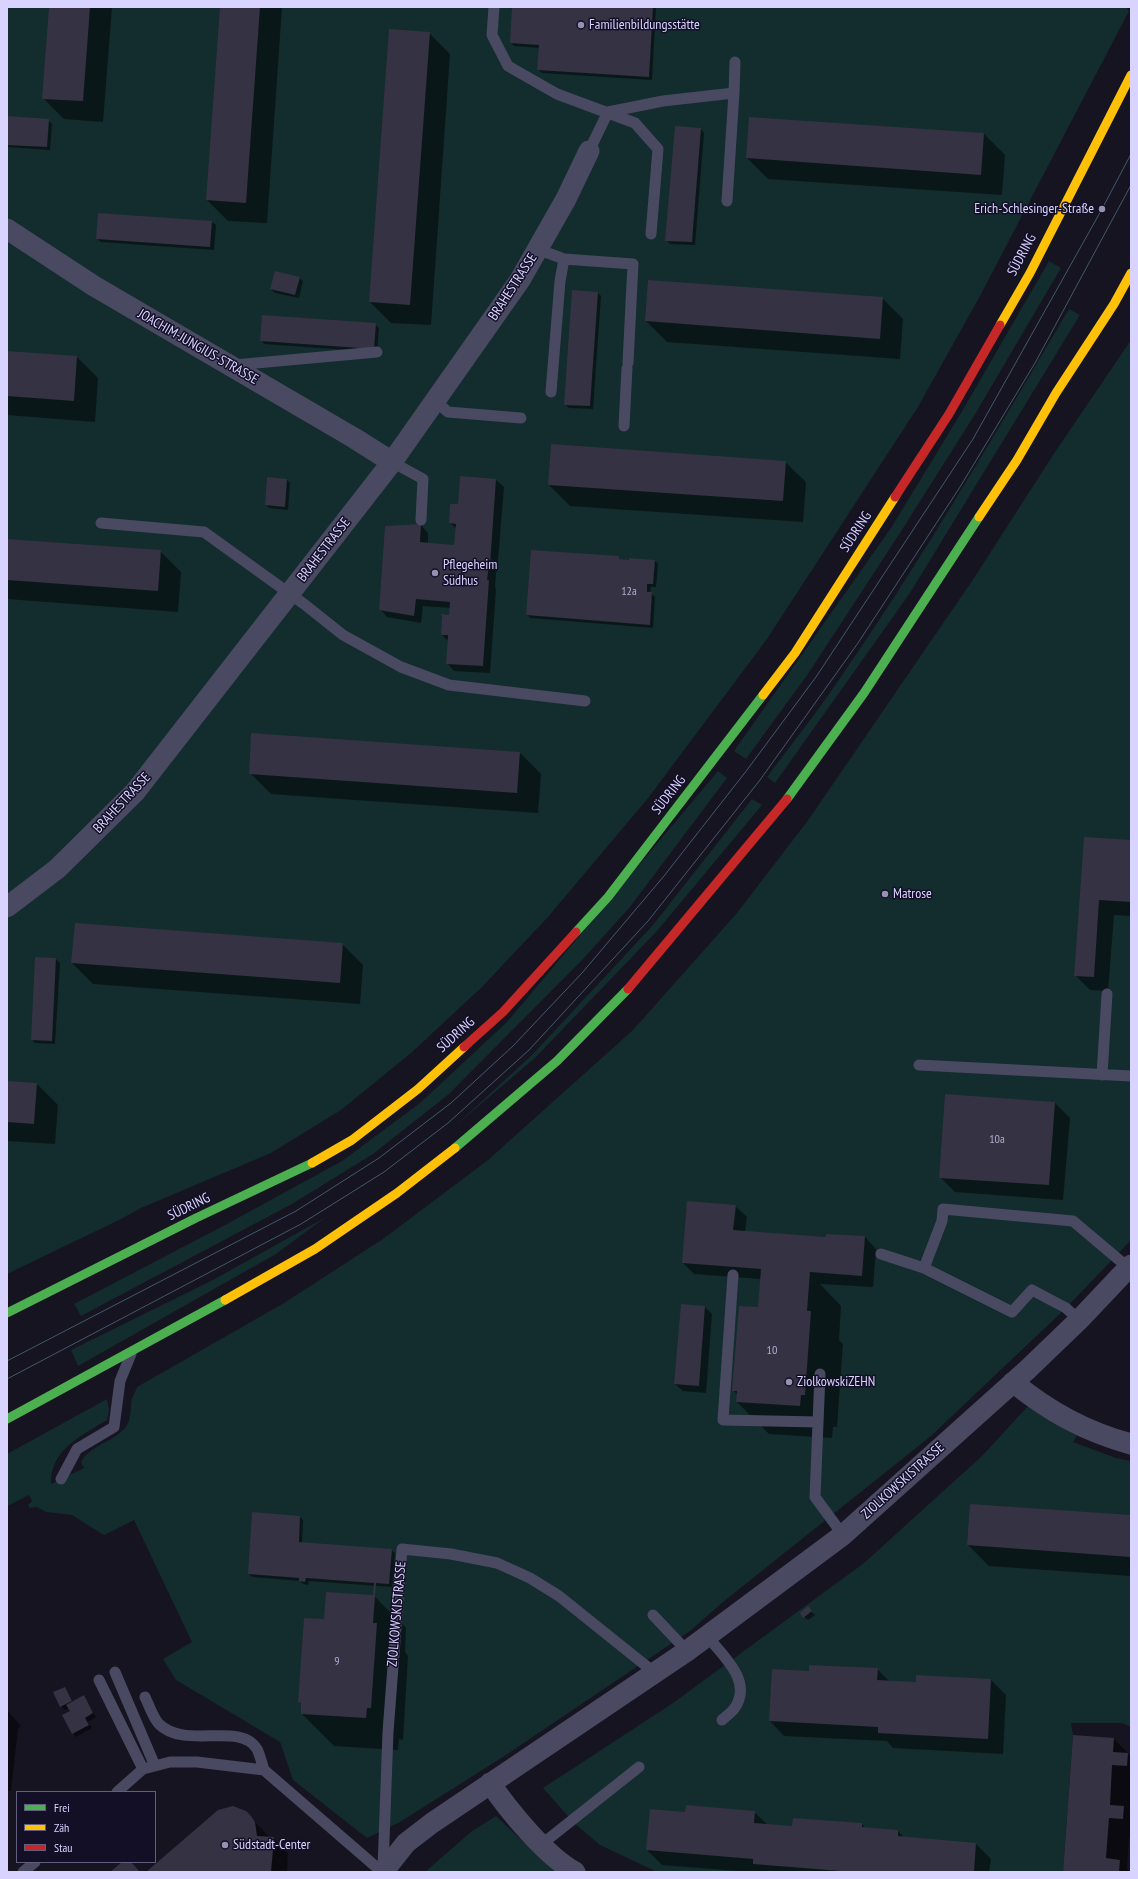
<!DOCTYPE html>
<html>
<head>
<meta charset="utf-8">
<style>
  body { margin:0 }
  #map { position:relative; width:1138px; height:1879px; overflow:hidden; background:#161421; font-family:"PT Sans Narrow",sans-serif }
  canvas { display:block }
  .frame { position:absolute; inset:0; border:8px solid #d9d4ff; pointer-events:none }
  .legend { position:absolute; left:16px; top:1791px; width:140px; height:72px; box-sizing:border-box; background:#130f26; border:1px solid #625e7d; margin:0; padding:5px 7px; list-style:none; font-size:12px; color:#d9d4ff }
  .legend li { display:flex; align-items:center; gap:8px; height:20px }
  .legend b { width:20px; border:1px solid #625e7d }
</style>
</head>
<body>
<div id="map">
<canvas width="1138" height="1879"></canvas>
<div class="frame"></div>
<ul class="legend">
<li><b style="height:5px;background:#4caf50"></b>Frei</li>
<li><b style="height:5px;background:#ffc107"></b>Zäh</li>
<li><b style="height:5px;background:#c62828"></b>Stau</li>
</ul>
</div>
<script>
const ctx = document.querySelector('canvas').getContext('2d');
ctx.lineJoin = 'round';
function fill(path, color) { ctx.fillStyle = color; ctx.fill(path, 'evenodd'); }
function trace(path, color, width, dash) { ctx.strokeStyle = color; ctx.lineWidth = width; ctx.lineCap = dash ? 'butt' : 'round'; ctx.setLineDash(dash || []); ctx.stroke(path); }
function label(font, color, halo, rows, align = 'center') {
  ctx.font = font + ' "PT Sans Narrow",sans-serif'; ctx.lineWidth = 3; ctx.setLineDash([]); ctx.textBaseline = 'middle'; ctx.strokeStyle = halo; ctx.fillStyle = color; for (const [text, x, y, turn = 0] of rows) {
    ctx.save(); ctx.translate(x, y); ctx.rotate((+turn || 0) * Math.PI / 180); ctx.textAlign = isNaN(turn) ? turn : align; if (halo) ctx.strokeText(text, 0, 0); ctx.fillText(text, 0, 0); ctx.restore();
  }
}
fill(new Path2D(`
  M 7,7 L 1126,7 L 1129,11 L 980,296 L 918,407 L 767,639 L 649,797 L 548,917 L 482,987 L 411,1053 L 341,1110 L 271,1153 L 141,1208 L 119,1220 L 7,1274 Z
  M 1049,261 L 1061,268 L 974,416 L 900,533 L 808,674 L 746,759 L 734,751 L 891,528 L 961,413 Z
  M 1069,309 L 1080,315 L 910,593 L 775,783 L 767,777 C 790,746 814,716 836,684 C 920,563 994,436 1069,309 Z
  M 1131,340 L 1131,1240 L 1066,1308 L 931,1436 L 723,1602 L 690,1631 L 506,1755 L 400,1822 L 367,1838 L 293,1780 L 280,1742 L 176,1680 L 163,1659 L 192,1642 L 134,1520 L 104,1535 L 72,1515 L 46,1512 L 37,1507 L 30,1508 L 28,1505 L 32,1501 L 29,1495 L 7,1506 L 7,1454 L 107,1399 L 109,1410 L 107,1420 C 83,1435 50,1449 51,1484 L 84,1468 L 81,1462 C 89,1446 113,1442 125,1428 C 132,1421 130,1407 132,1398 C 134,1394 136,1391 137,1387 L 284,1303 L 383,1239 L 488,1160 L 633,1030 L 737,913 L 809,819 L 974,578 L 1055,452 Z
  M 718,771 L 727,778 L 630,907 L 584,958 L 449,1094 L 373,1154 L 292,1204 L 81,1316 L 74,1304 L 225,1225 L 342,1161 L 420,1103 L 507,1022 Z
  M 752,799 L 762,805 L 657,931 L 535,1058 L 455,1126 L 534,1053 L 653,925 Z
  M 326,1217 L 276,1254 L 78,1366 L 71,1350 L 213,1280 Z
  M 1030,1404 L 1079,1432 L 1073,1442 L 1116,1458 L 1131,1461 L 1131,1727 L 1122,1723 L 1071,1723 L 1073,1735 L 1063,1872 L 657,1872 L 600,1845 L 574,1823 L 543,1788 L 673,1703 L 864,1563 L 982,1456 Z
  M 496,1816 L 543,1860 L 558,1872 L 425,1872 L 472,1831 Z`), '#132c2d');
fill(new Path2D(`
  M 50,7 L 112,7 L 103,122 L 64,119 L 43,98 Z
  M 221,7 L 282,7 L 267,223 L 228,221 L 207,200 Z
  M 513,7 L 656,7 L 652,80 L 542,73 L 538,70 L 540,48 L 514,46 L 511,43 Z
  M 429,33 L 450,54 L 431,325 L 391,323 L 370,302 Z
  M 7,117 L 48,120 L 52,124 L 50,150 L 7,147 Z
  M 701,129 L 704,133 L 695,245 L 670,244 L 666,240 Z
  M 984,134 L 1005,155 L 1002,195 L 768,179 L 747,158 Z
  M 99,214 L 212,222 L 216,225 L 214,250 L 101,242 L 97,239 Z
  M 299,278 L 303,281 L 299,298 L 275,293 L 271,289 Z
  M 598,293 L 601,296 L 593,409 L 569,408 L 565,404 Z
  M 882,298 L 903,319 L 900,359 L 667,342 L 646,321 Z
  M 375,324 L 379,328 L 377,352 L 264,344 L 261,340 Z
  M 7,352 L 77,357 L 98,378 L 95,422 L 7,415 Z
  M 785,462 L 806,482 L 803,522 L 570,506 L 549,485 Z
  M 461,477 L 496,480 L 504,487 L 497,572 L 496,572 L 495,587 L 496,589 L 490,673 L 454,671 L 447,663 L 448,641 L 442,635 L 450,616 L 451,608 L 423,606 L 421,623 L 387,617 L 380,609 L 421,525 L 428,533 L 428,544 L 455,546 L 457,529 L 450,523 L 459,505 Z
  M 287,480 L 290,483 L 288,510 L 269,508 L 266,505 Z
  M 7,540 L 160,551 L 181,572 L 178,612 L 7,599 Z
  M 618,557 L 621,560 L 654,560 L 658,564 L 656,587 L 651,587 L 650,593 L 655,597 L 653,628 L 531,618 L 527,615 Z
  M 252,734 L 520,753 L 541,774 L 538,813 L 271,794 L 250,773 Z
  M 1085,838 L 1131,841 L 1131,916 L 1114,915 L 1108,991 L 1090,990 L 1075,975 Z
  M 342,944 L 363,965 L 360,1004 L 93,984 L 72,963 Z
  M 36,958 L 56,959 L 60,963 L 55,1044 L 35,1043 L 32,1039 Z
  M 7,1082 L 37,1084 L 58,1105 L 55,1144 L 7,1141 Z
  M 1055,1103 L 1070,1118 L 1063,1200 L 955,1192 L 940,1177 Z
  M 735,1206 L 747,1217 L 745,1232 L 827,1238 L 865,1237 L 876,1249 L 873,1287 L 820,1284 L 841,1306 L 839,1340 L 843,1344 L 837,1427 L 833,1427 L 832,1438 L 769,1434 L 737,1402 L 738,1395 L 733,1390 L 759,1308 L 761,1279 L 694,1274 L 683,1263 Z
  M 705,1307 L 712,1314 L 706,1393 L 683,1391 L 675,1384 Z
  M 1131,1516 L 1131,1576 L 989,1566 L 968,1545 Z
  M 300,1517 L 303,1520 L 302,1543 L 391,1550 L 395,1553 L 392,1587 L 309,1581 L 308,1585 L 303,1584 L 300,1581 L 252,1577 L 249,1574 Z
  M 374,1596 L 406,1628 L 405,1652 L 408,1656 L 403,1740 L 399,1739 L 398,1750 L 334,1746 L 302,1714 L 302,1705 L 299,1702 L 325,1620 Z
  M 808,1608 L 815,1615 L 808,1620 L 804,1617 Z
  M 877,1669 L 890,1682 L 917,1683 L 991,1680 L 1006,1695 L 1003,1754 L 893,1748 L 887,1741 L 784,1736 L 770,1721 L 810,1672 Z
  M 65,1688 L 73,1702 L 83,1697 L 96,1717 L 88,1722 L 92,1728 L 76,1737 L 73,1733 L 71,1712 L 69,1708 L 65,1710 L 61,1706 Z
  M 7,1710 L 21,1726 L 18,1729 L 11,1791 L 7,1791 Z
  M 1114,1739 L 1131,1756 L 1131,1839 L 1129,1839 L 1127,1869 L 1130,1872 L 1064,1872 Z
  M 245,1811 L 270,1838 L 273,1838 L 288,1853 L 287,1872 L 148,1872 Z
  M 754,1812 L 768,1825 L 793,1827 L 862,1824 L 866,1829 L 898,1831 L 905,1838 L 976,1844 L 991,1859 L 989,1872 L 751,1872 L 662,1865 L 647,1850 L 686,1813 Z`), '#0007');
fill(new Path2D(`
  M 49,7 L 90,7 L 83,101 L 42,99 Z
  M 220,7 L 260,7 L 246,203 L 206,200 Z
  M 512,7 L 653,7 L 649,77 L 537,70 L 539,45 L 510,43 Z
  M 389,29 L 430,32 L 410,305 L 369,302 Z
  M 7,116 L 49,119 L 47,147 L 7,145 Z
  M 749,117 L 984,133 L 981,175 L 746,158 Z
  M 675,126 L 701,128 L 692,242 L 665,241 Z
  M 98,213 L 212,221 L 210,247 L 96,239 Z
  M 275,271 L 300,277 L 295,295 L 270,289 Z
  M 648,280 L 883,297 L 880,339 L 645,321 Z
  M 572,290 L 598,292 L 590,406 L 564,405 Z
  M 262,315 L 376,323 L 374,349 L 260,341 Z
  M 7,351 L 77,356 L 74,401 L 7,396 Z
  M 551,444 L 786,461 L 783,501 L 548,485 Z
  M 460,476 L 496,479 L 490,565 L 489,565 L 487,580 L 489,580 L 483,666 L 446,664 L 448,635 L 441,635 L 442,616 L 440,614 L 449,615 L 450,602 L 416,599 L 414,616 L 379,610 L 385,526 L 421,524 L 420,542 L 454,545 L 456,524 L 449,523 L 450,504 L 458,504 Z
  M 267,477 L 287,479 L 285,507 L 265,505 Z
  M 7,539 L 161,550 L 158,591 L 7,580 Z
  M 531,550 L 619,556 L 619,559 L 629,560 L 629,558 L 655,560 L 653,584 L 647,584 L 647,592 L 652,592 L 650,625 L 526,615 Z
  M 251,733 L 520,752 L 517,793 L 249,774 Z
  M 1084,837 L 1131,840 L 1131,902 L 1099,900 L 1094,977 L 1074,976 Z
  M 75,923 L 343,943 L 340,983 L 71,963 Z
  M 35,957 L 56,958 L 52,1041 L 31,1040 Z
  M 7,1081 L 37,1083 L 34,1124 L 7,1122 Z
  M 945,1094 L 1055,1102 L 1049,1185 L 939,1178 Z
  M 687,1201 L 736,1205 L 733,1230 L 826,1237 L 826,1234 L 865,1236 L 862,1276 L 810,1272 L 807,1311 L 811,1311 L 805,1395 L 801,1395 L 800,1406 L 736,1402 L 737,1391 L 732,1391 L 739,1306 L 758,1307 L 761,1269 L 682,1263 Z
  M 681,1304 L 705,1306 L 699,1386 L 674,1384 Z
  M 970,1504 L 1131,1515 L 1131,1557 L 967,1545 Z
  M 252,1512 L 300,1516 L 299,1542 L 392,1549 L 389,1584 L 376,1583 L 373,1623 L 377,1623 L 371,1708 L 367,1708 L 366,1718 L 301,1714 L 301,1703 L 298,1702 L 304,1618 L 324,1619 L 326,1592 L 373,1595 L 374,1583 L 306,1578 L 305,1582 L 299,1581 L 299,1578 L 248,1574 Z
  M 808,1606 L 812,1611 L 803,1618 L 800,1613 Z
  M 809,1665 L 878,1668 L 877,1680 L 916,1682 L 916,1675 L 991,1679 L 988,1739 L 878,1733 L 878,1727 L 769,1721 L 772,1669 L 809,1671 Z
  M 65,1687 L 72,1701 L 60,1707 L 53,1692 Z
  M 84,1695 L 93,1713 L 85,1718 L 89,1725 L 72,1734 L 62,1715 L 70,1711 L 66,1705 Z
  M 1073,1735 L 1114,1738 L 1113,1752 L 1128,1753 L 1127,1766 L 1112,1765 L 1110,1805 L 1124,1806 L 1123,1819 L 1109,1818 L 1106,1858 L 1120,1860 L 1119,1872 L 1063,1872 Z
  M 686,1805 L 755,1811 L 754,1823 L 792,1826 L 793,1818 L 862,1823 L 862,1827 L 898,1830 L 898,1836 L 976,1843 L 974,1872 L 853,1872 L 753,1864 L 753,1859 L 646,1850 L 650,1809 L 685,1812 Z
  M 233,1806 L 246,1811 L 251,1816 L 255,1822 L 257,1836 L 274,1837 L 271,1872 L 146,1872 L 218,1810 Z
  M 122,1862 L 131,1862 L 140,1872 L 110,1872 Z`), '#343243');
trace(new Path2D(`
  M 494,7 L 492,35 L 508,66 L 557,94 L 635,123 L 658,149 L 651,234
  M 589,151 L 608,112 L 663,101 L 734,93
  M 727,201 L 734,93 L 735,62
  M 537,249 L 564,259 L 633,264 L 628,363
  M 234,365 L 377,352
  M 551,392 L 560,281 L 564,259
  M 435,401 L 448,412 L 521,418
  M 624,426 L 627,368
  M 392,462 L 423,479 L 421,520
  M 101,523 L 204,532 L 304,604 L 343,635 L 401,667 L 449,685 L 585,701
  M 919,1065 L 1131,1076
  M 1102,1075 L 1107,994
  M 881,1254 L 924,1268 L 1012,1312 L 1032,1290 L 1066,1308 L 1079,1320
  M 924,1268 L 942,1221 L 943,1209 L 1073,1221 L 1131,1270
  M 733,1275 L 723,1420 L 818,1422
  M 820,1374 L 815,1497 L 843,1535
  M 61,1479 L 77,1449 L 114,1427 L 120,1381 L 131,1354
  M 653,1615 L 687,1651
  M 707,1636 C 723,1656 754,1682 734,1709 C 731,1713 726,1716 722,1720
  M 115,1672 L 155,1766
  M 99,1680 L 143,1769
  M 145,1697 C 149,1705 153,1718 159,1724 C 185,1750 240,1721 257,1749 C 260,1755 262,1764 264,1770
  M 117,1792 L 143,1769 L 170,1762 L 197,1762 L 264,1770 L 382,1872
  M 542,1844 L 639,1767
  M 383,1868 L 388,1732 L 402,1549 L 451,1554 L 497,1563 L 530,1578 L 559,1596 L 655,1673
  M 23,1872 L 35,1862`), '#4a4962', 11);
trace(new Path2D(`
  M 7,229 L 94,286 L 354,438 L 392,462
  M 7,907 L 57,869 L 135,792 L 392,462 L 520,280 L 566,199 L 589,151
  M 1013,1382 C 1049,1412 1086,1432 1131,1444
  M 490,1783 C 509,1811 546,1856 575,1872
  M 383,1872 L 406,1843 L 432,1823 L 687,1651 L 843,1535 L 1027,1370 L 1079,1320 L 1131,1265`), '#4a4962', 21);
trace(new Path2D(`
  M 787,799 L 864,693 L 979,517
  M 576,932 L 608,897 L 763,695
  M 455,1148 L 557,1061 L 628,989
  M 7,1313 L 196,1218 L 312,1163
  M 7,1419 L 225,1300`), '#4caf50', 9);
trace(new Path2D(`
  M 1000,325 L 1030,273 L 1131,75
  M 979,517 L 1017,460 L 1056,393 L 1114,304 L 1131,273
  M 763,695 L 795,653 L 895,497
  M 312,1163 L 352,1140 L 418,1089 L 464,1047
  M 225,1300 L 315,1249 L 397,1193 L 455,1148`), '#ffc107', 9);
trace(new Path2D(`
  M 895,497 L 949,414 L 1000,325
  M 628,989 L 787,799
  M 464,1047 L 503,1012 L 576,932`), '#c62828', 9);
trace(new Path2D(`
  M 7,1361 L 296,1211 L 379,1158 L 451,1103 L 513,1046 L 582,973 L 664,876 L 747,770 L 816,677 L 973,439 L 1102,209 L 1131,154
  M 7,1379 L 301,1224 L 384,1172 L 448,1123 L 529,1050 L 648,921 L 760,780 L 858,643 L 960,487 L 1035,363 L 1131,185`), '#43596b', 1);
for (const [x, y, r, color] of [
  [581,25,4,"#9591b1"],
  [1102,209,4,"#9591b1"],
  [435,573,4,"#9591b1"],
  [885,894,4,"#9591b1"],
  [789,1382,4,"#9591b1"],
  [225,1845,4,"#9591b1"]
]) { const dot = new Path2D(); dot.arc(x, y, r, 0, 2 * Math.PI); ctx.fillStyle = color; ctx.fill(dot); trace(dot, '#130f26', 1.5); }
label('12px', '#b0acd0', null, [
  ["12a",629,592],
  ["10a",997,1140],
  ["10",772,1351],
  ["9",337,1662]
]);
label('14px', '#d9d4ff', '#130f26', [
  ["Familienbildungsstätte",589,25],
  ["Erich-Schlesinger-Straße",1094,209,"right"],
  ["Pflegeheim",443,565],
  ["Südhus",443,581],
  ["Matrose",893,894],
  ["ZiolkowskiZEHN",797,1382],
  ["Südstadt-Center",233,1845]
], 'left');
label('14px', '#d9d4ff', '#130f26', [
  ["SÜDRING",1022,255,-62],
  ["BRAHESTRASSE",513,287,-57],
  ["JOACHIM-JUNGIUS-STRASSE",198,347,30],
  ["SÜDRING",856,532,-57],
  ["BRAHESTRASSE",324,550,-52],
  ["SÜDRING",669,795,-52],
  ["BRAHESTRASSE",122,803,-47],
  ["SÜDRING",456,1035,-42],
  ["SÜDRING",189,1207,-26],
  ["ZIOLKOWSKISTRASSE",903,1481,-42],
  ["ZIOLKOWSKISTRASSE",397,1614,-85]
]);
</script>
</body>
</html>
